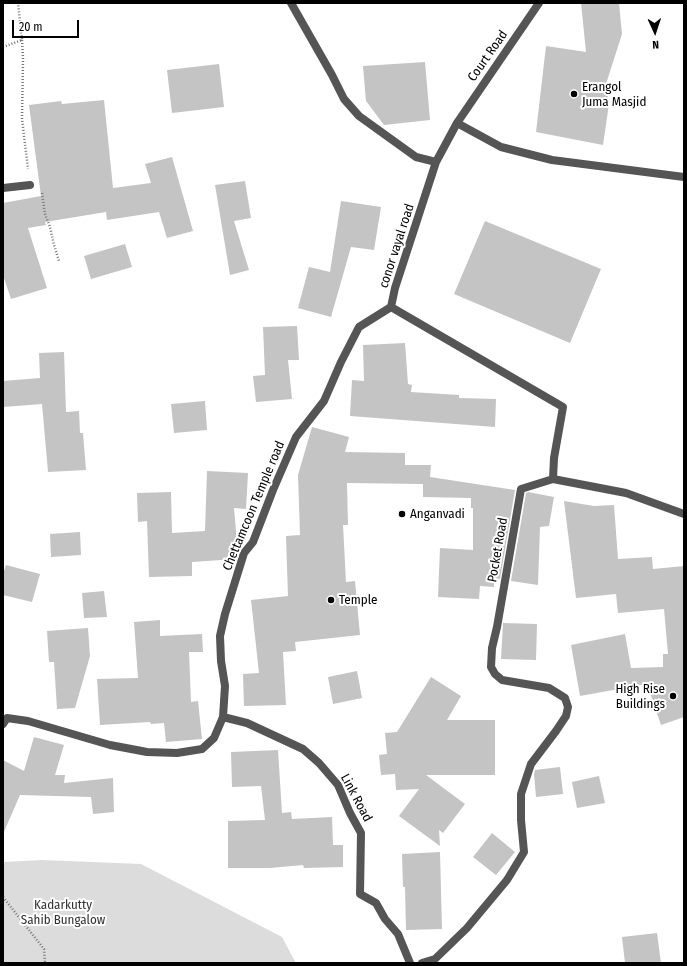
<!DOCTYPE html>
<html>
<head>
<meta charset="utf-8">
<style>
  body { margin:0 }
  #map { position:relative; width:687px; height:966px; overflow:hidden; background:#fff; font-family:"Fira Sans Condensed",sans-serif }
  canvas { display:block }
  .frame { position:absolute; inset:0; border:4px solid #000; pointer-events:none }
  .north { position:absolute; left:635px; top:12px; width:40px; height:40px; -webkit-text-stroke:3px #fff; paint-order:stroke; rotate:177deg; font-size:11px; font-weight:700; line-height:16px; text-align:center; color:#000 }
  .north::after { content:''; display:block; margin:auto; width:14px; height:18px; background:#000; clip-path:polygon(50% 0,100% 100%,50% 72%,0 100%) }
  .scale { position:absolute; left:12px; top:20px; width:67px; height:18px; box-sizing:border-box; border:2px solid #000; border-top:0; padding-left:5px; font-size:12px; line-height:14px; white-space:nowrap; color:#000; -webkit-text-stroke:3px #fff; paint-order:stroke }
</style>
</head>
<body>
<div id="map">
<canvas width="687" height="966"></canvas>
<div class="frame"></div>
<div class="north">N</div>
<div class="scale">20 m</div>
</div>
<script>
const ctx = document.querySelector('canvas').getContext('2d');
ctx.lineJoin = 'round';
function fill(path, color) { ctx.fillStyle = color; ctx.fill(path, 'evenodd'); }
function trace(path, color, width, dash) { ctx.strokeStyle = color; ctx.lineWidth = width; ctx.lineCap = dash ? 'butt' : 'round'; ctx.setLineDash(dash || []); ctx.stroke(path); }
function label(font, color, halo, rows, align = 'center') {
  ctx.font = font + ' "Fira Sans Condensed",sans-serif'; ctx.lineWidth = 4; ctx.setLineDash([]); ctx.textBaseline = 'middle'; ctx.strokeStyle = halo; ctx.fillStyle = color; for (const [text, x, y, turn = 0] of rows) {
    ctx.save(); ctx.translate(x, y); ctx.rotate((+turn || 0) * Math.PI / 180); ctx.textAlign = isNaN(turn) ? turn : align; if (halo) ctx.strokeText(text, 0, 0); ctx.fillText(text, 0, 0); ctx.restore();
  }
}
fill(new Path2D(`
  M 42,860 L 141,864 L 282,937 L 296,963 L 3,963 L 3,862 Z`), '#dcdcdc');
fill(new Path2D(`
  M 581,3 L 619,3 L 622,34 L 606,84 L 609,104 L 603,145 L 536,132 L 546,46 L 586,52 Z
  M 425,62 L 430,120 L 384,125 L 366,101 L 363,66 Z
  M 219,64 L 224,107 L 172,113 L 167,70 Z
  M 104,100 L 113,188 L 151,183 L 145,164 L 172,157 L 193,231 L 167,238 L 159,212 L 107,220 L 106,212 L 45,222 L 46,225 L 28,228 L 47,288 L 11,299 L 3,275 L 3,203 L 41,196 L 29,105 L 61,101 L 62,104 Z
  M 245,181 L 251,218 L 234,221 L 249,270 L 230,275 L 215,185 Z
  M 341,201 L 381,207 L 374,250 L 351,247 L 331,317 L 298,308 L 309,267 L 330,272 Z
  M 485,221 L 601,269 L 570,343 L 454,294 Z
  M 125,244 L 132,267 L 91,279 L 84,256 Z
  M 297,326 L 299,360 L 288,360 L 292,399 L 256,402 L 253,376 L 265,375 L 263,327 Z
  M 405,343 L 408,384 L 412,385 L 411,392 L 459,395 L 459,398 L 496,399 L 495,427 L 350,416 L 352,380 L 364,381 L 363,345 Z
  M 64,352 L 66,412 L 79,411 L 80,433 L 83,433 L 86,470 L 48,472 L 42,404 L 3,407 L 3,381 L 40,378 L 39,353 Z
  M 205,401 L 207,430 L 174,433 L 171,404 Z
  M 312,427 L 349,437 L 345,452 L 405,453 L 405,465 L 431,465 L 430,477 L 515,490 L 500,579 L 494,578 L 494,587 L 480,586 L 479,599 L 438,597 L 440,548 L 473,550 L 473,508 L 471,508 L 471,498 L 423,497 L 423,484 L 347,483 L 348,525 L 343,525 L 346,582 L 355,581 L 360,635 L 295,642 L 296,651 L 283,652 L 286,705 L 244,706 L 243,674 L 259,673 L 251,600 L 288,596 L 286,536 L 300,535 L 298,475 Z
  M 207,471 L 248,473 L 246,509 L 234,508 L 238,555 L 236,559 L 192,562 L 192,576 L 149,577 L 147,521 L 138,522 L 137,493 L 171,492 L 172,533 L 205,531 Z
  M 528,492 L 554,497 L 549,526 L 540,527 L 538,585 L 511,581 L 526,493 Z
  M 564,501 L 594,506 L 614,505 L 618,559 L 652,557 L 653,569 L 684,566 L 684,717 L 661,725 L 647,684 L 580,696 L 571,645 L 625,634 L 631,668 L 663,667 L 663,654 L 668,654 L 664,609 L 618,613 L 616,594 L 576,598 Z
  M 80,532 L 81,555 L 51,557 L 50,534 Z
  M 6,565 L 40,574 L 32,602 L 3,595 L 3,574 Z
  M 104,591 L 107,617 L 84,618 L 82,593 Z
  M 160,620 L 160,636 L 202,634 L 203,652 L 189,652 L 191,702 L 198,701 L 202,739 L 166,742 L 164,723 L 151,724 L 150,722 L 100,725 L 97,679 L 138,678 L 134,622 Z
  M 503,623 L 537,624 L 536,660 L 501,659 Z
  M 88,628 L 90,656 L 75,708 L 57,709 L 54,662 L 49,662 L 47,631 Z
  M 357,671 L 362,698 L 333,704 L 328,677 Z
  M 431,677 L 461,696 L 447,720 L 495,720 L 495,775 L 426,775 L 465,804 L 443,833 L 439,830 L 440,846 L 399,816 L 419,789 L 396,790 L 395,774 L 381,775 L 379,755 L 387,754 L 385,733 L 397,732 Z
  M 34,737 L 64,745 L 55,775 L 65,775 L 64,783 L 113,778 L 114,812 L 93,814 L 91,797 L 20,795 L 3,834 L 3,760 L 24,771 Z
  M 278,750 L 282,813 L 291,812 L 292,819 L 332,817 L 333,845 L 343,845 L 343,867 L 304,868 L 303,865 L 270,868 L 228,868 L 228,821 L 265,820 L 261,786 L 232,787 L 231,752 Z
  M 560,767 L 563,794 L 536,797 L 534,774 L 535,770 Z
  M 599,776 L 605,803 L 577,808 L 572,782 Z
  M 492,833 L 515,852 L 496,875 L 473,857 Z
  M 440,852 L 442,929 L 406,930 L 405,887 L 403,887 L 402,854 Z
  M 657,933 L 661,963 L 625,963 L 622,937 Z`), '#c4c4c4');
trace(new Path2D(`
  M 22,40 L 23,58 L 22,119 L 28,169
  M 3,47 L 22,40 L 18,3
  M 42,193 L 45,214 L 50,227 L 54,245 L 59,261
  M 3,897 L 44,949 L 45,963`), '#777', 2.5, [1, 2]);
trace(new Path2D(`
  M 291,3 L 332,75 L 344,99 L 359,116 L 416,157 L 436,162
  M 457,123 L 539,3
  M 684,177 L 552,160 L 501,147 L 457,123 L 436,162 L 395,288 L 391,307 L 563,407 L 554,458 L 553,479 L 626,493 L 684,514
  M 3,188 L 30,185
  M 223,717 L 247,723 L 303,749 L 319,763 L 338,785 L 350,813 L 361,833 L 360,894 L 376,903 L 385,919 L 398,934 L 410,963
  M 3,724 L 7,718 L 28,721 L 110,745 L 147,752 L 177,753 L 202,749 L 214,738 L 223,717 L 225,686 L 221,661 L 220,636 L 225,614 L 244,553 L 253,542 L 273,490 L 296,437 L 324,401 L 341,362 L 359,327 L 391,307
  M 422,963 L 435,959 L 467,928 L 507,880 L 524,852 L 521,820 L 521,794 L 531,764 L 556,731 L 566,716 L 568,707 L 565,698 L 549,688 L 502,680 L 495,674 L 491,667 L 492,648 L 497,627 L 521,489 L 553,479`), '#555', 8);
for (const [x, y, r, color] of [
  [574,94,4,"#000"],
  [402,514,4,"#000"],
  [331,600,4,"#000"],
  [673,696,4,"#000"]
]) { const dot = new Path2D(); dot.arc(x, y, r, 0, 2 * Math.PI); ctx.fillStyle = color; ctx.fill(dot); trace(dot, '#fff', 1.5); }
label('13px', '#000', '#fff', [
  ["Court Road",488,56,-55],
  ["conor vayal road",397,246,-72],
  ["Chettamcoon Temple road",254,506,-67],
  ["Pocket Road",498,550,-80],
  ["Link Road",356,798,62]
]);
label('13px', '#000', '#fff', [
  ["Erangol",582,87],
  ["Juma Masjid",582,102],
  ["Anganvadi",410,514],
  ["Temple",339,600],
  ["High Rise",665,689,"right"],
  ["Buildings",665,704,"right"]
], 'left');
label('13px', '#333', '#fff', [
  ["Kadarkutty",63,905],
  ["Sahib Bungalow",63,920]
]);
</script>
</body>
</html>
